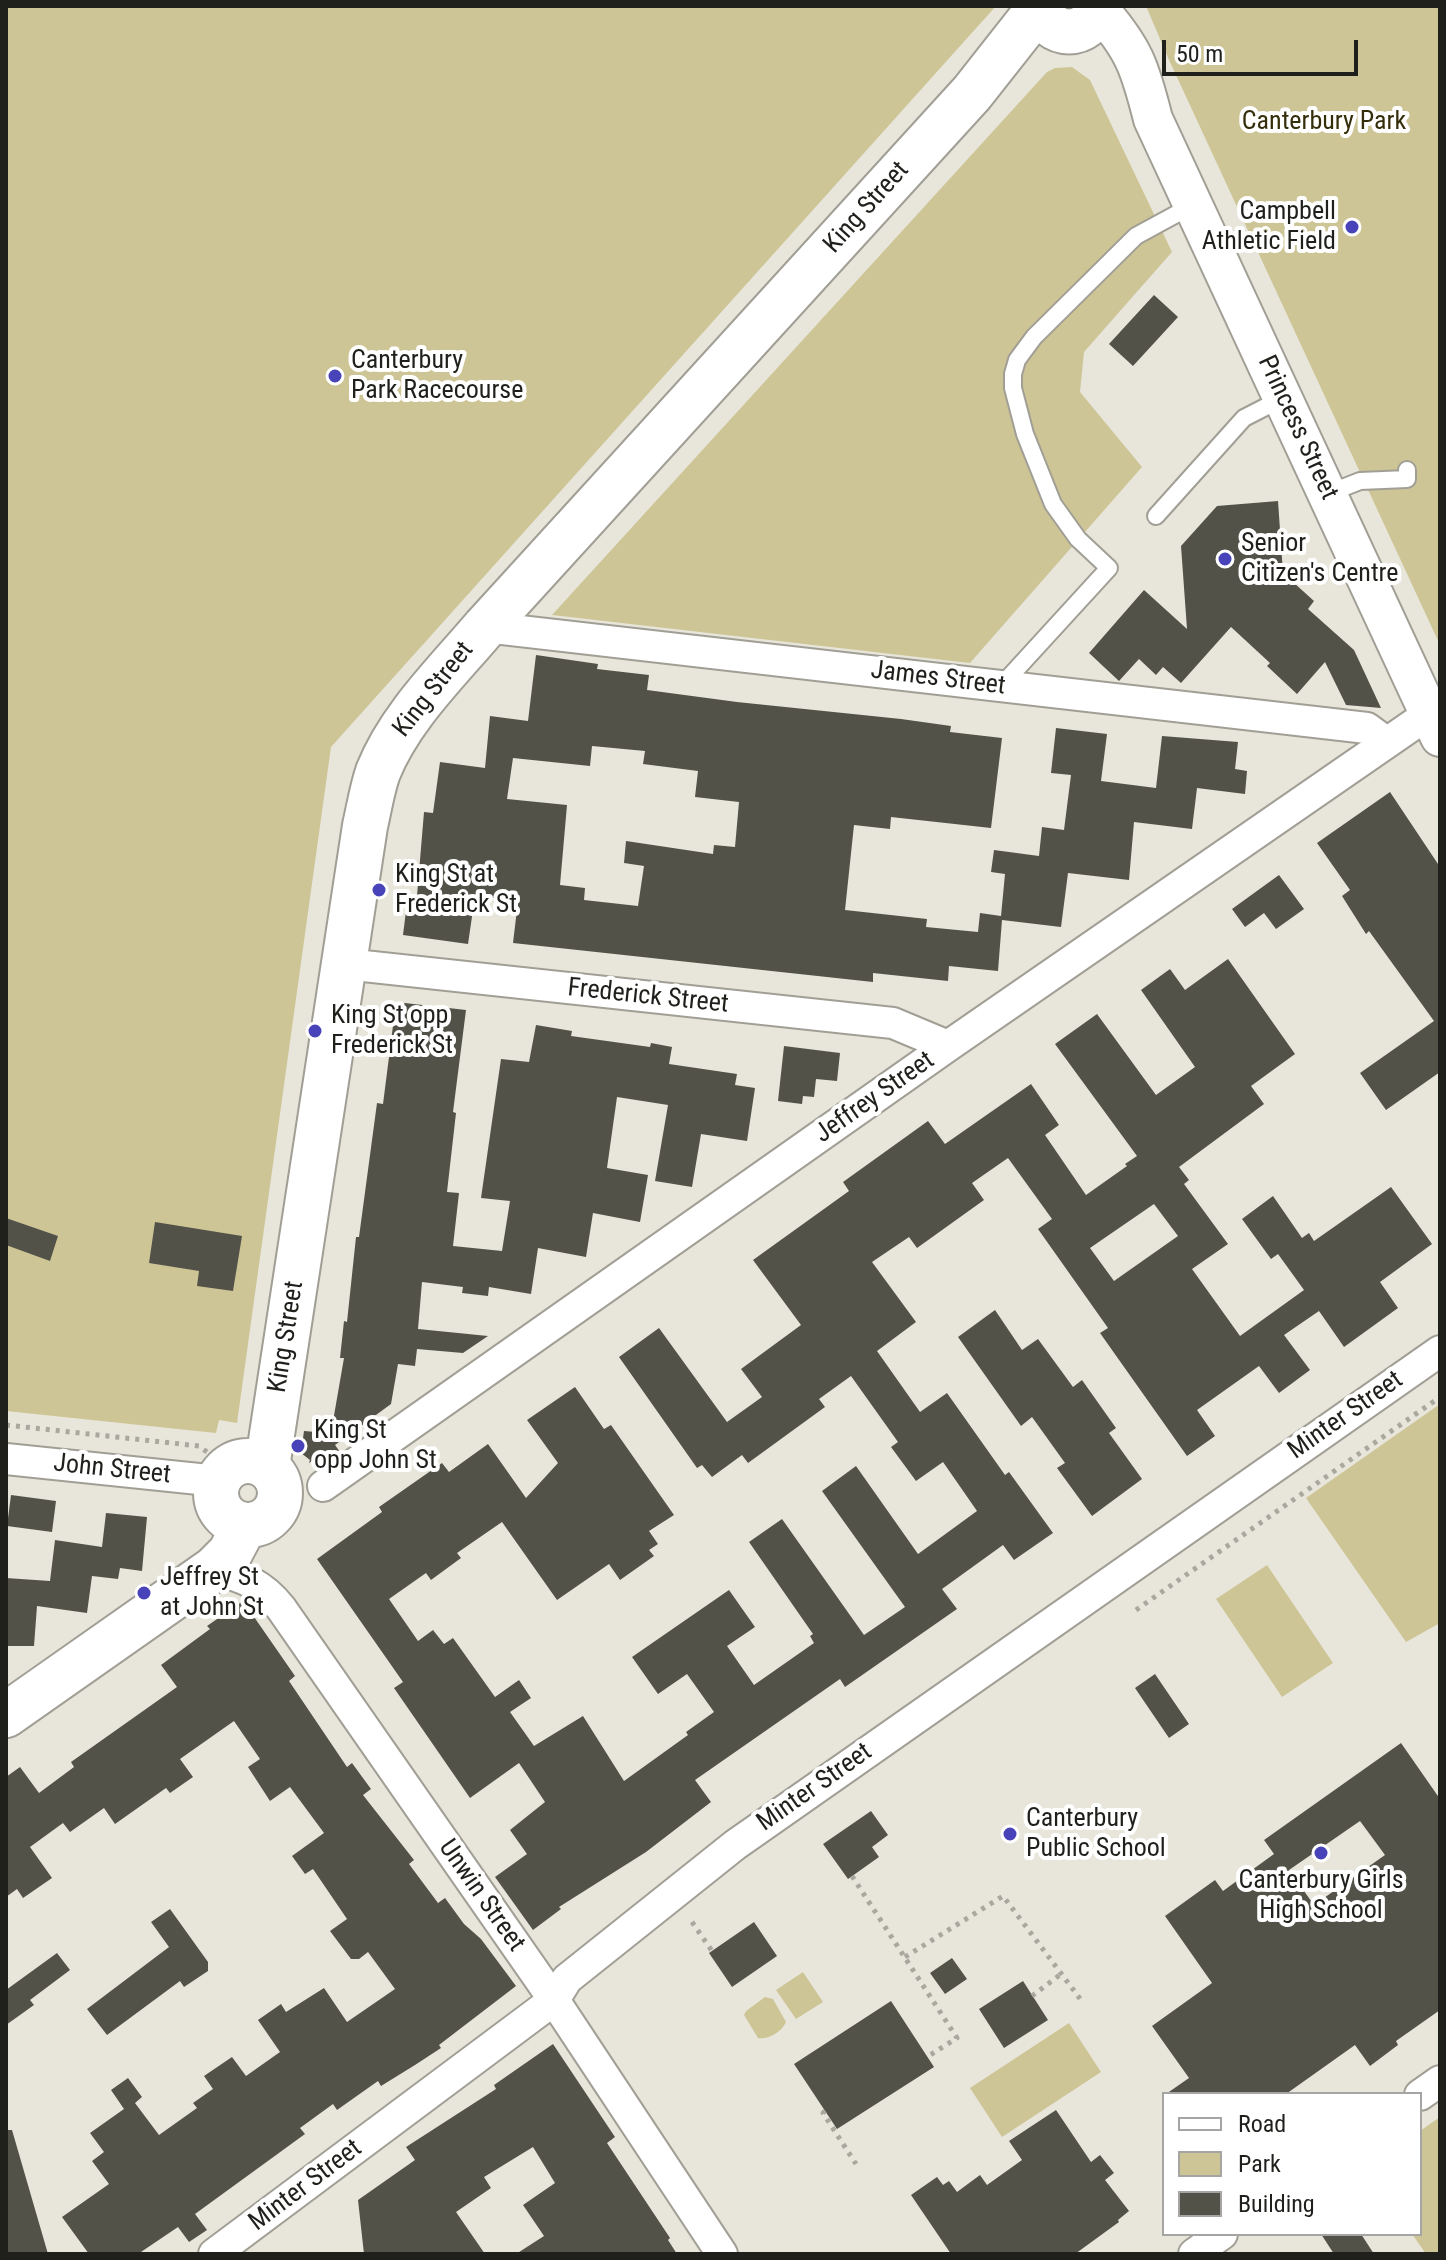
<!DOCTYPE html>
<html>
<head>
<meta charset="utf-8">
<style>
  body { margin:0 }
  #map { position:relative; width:1446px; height:2260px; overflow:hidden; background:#e8e6db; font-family:"Roboto Condensed",sans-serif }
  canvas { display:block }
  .frame { position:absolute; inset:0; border:8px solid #1f1f1b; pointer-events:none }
  .legend { position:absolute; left:1162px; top:2092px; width:260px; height:144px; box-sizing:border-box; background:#fff; border:2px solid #a5a5a4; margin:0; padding:10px 14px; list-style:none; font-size:24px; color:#1f1f1b }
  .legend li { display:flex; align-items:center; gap:16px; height:40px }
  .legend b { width:40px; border:2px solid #a5a5a4 }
  .scale { position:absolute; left:1162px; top:40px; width:196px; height:36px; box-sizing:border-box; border:4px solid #1f1f1b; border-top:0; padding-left:10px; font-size:24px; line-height:28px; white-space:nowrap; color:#1f1f1b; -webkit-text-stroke:6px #fff; paint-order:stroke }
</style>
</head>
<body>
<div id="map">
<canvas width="1446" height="2260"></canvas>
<div class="frame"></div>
<ul class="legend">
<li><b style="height:10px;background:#fff"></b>Road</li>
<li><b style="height:22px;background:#cec596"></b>Park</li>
<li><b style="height:22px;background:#535249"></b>Building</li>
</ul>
<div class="scale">50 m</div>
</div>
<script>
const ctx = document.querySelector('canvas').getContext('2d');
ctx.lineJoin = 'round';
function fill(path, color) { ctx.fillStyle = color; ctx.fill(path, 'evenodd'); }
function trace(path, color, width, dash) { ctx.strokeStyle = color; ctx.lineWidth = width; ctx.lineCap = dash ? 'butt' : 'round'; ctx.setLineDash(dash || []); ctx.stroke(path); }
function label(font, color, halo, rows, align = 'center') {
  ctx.font = font + ' "Roboto Condensed",sans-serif'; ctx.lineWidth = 8; ctx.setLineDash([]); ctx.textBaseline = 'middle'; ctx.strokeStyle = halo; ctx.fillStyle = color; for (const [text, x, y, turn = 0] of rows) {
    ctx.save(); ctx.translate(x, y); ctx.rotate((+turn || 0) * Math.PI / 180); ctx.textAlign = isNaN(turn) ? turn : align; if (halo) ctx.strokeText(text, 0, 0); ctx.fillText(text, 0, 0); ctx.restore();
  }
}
fill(new Path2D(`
  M 6,6 L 996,6 L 331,747 L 237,1423 L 219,1420 L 216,1433 L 6,1411 Z
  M 1146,6 L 1440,6 L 1440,645 L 1169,60 Z
  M 1072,67 L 1090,80 L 1172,252 L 1084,352 L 1080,392 L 1142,467 L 970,663 L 552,615 L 1047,72 L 1055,68 Z
  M 1440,1404 L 1440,1623 L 1406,1642 L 1306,1498 Z
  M 1267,1565 L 1333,1663 L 1282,1697 L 1216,1599 Z
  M 803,1972 L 823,2002 L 796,2019 L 776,1990 Z
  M 765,1997 L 773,1999 L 786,2022 C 782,2032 768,2040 758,2038 L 744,2015 L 746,2011 Z
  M 1069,2023 L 1101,2072 L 1002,2137 L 970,2088 Z
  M 1440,2117 L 1440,2254 L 1426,2254 L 1412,2234 L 1420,2234 L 1420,2131 Z`), '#cec596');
fill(new Path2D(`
  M 1154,295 L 1178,317 L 1133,366 L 1109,344 Z
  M 1278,501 L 1283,573 L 1314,601 L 1308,609 L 1354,650 L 1381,708 L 1346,705 L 1325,662 L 1297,694 L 1267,666 L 1270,663 L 1231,627 L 1181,683 L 1163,667 L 1156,675 L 1139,659 L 1119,681 L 1089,653 L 1144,590 L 1187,629 L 1181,546 L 1217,506 Z
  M 536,655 L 598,664 L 597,669 L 649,675 L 647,690 L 737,702 L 901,719 L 951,726 L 950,732 L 1002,738 L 991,828 L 891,817 L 890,829 L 854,825 L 845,910 L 927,919 L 926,927 L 978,932 L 980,913 L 1001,916 L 1005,874 L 991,872 L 994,850 L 1039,856 L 1042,827 L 1064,830 L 1071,775 L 1051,773 L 1056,728 L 1107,734 L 1101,781 L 1156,788 L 1162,736 L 1238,742 L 1235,769 L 1247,771 L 1245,794 L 1197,788 L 1192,829 L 1134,822 L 1129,880 L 1068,873 L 1061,927 L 1002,920 L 998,971 L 949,966 L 948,981 L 873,973 L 873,982 L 513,943 L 518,901 L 475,896 L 468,944 L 403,935 L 408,895 L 417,896 L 424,812 L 433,813 L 440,762 L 485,768 L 490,716 L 528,721 ZM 592,746 L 645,751 L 643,764 L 698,771 L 695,797 L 739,802 L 735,847 L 714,845 L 713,854 L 626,841 L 624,863 L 644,866 L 638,906 L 584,900 L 585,888 L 560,885 L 567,805 L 507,799 L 513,758 L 590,766 Z
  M 1390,792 L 1440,867 L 1440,1072 L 1386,1110 L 1360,1073 L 1434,1021 L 1369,931 L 1366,934 L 1342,896 L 1350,890 L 1317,843 Z
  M 1279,875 L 1304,909 L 1276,929 L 1264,913 L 1245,927 L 1232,909 Z
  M 1228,959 L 1295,1054 L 1251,1086 L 1264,1104 L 1179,1167 L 1189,1180 L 1184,1184 L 1228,1244 L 1192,1269 L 1240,1336 L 1304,1290 L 1278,1254 L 1271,1259 L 1242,1219 L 1273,1196 L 1302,1238 L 1309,1233 L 1314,1241 L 1391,1187 L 1432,1244 L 1380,1282 L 1398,1308 L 1344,1347 L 1319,1311 L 1284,1335 L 1310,1370 L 1279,1393 L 1259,1366 L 1197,1410 L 1215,1436 L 1187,1456 L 1100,1333 L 1108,1328 L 1038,1229 L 1052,1219 L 1008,1158 L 972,1183 L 984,1200 L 917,1248 L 909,1237 L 872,1262 L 916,1322 L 877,1351 L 920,1412 L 947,1393 L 1005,1475 L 1009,1472 L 1053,1533 L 1014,1560 L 1003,1545 L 942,1589 L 957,1609 L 845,1687 L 840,1679 L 695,1780 L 711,1802 L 646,1852 L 559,1907 L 561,1909 L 533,1930 L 495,1877 L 527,1854 L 510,1830 L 545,1802 L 519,1763 L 470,1798 L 394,1688 L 403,1682 L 317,1559 L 382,1512 L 379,1507 L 442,1463 L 449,1472 L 488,1444 L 526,1498 L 558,1463 L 527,1420 L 575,1387 L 604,1429 L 611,1425 L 674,1515 L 649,1531 L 658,1544 L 649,1550 L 654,1556 L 620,1580 L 609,1564 L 557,1600 L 502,1522 L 457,1553 L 461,1558 L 431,1580 L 426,1573 L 389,1599 L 418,1641 L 433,1630 L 444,1644 L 453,1638 L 495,1697 L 519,1680 L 531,1698 L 510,1712 L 534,1746 L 583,1716 L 624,1781 L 688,1735 L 686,1732 L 714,1712 L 687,1674 L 658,1694 L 632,1657 L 729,1590 L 755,1627 L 727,1646 L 754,1685 L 814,1643 L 810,1636 L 813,1634 L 749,1542 L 782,1519 L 864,1635 L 905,1607 L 822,1491 L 856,1466 L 918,1554 L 977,1511 L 943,1462 L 916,1481 L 891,1447 L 898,1442 L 851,1376 L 819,1399 L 825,1407 L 748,1463 L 742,1455 L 712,1477 L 702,1465 L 697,1468 L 619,1357 L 659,1328 L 727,1422 L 762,1397 L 741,1369 L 801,1325 L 753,1260 L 849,1191 L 843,1182 L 928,1121 L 945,1144 L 1031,1084 L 1059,1125 L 1045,1135 L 1086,1195 L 1127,1166 L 1125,1164 L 1137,1156 L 1055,1044 L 1097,1014 L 1156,1095 L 1195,1067 L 1141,990 L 1170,969 L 1185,990 ZM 1154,1204 L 1178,1236 L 1114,1281 L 1090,1248 Z
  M 396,1002 L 466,1010 L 453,1112 L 456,1113 L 447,1192 L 459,1193 L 453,1246 L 502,1251 L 510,1201 L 481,1198 L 501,1059 L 529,1062 L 536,1025 L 572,1031 L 571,1036 L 650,1047 L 651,1043 L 672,1047 L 669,1064 L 737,1074 L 735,1085 L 755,1088 L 747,1141 L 701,1134 L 692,1187 L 655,1181 L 668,1105 L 617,1097 L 607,1168 L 648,1175 L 640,1222 L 593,1213 L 586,1257 L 538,1248 L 531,1294 L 489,1287 L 488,1296 L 462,1293 L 463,1287 L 422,1282 L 418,1329 L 488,1336 L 463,1353 L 417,1349 L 415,1366 L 398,1364 L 391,1404 L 335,1445 L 340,1452 L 319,1467 L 312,1461 L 309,1463 L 310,1460 L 301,1453 L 304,1431 L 316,1432 L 317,1425 L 332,1427 L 344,1358 L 340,1358 L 344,1321 L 347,1322 L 356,1237 L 359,1237 L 377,1103 L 383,1104 Z
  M 784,1046 L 840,1053 L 837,1081 L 816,1079 L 814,1097 L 803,1096 L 802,1104 L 778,1101 Z
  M 6,1218 L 58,1236 L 50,1261 L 6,1245 Z
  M 155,1222 L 242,1236 L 233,1291 L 197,1286 L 199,1271 L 149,1263 Z
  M 995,1310 L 1022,1350 L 1038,1339 L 1073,1387 L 1082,1380 L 1116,1428 L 1109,1433 L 1142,1479 L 1092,1516 L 1057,1468 L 1065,1463 L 1032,1417 L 1021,1426 L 958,1337 Z
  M 11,1495 L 56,1501 L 52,1532 L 7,1526 Z
  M 106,1513 L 147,1517 L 142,1571 L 120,1568 L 118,1579 L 92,1576 L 87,1613 L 37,1606 L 34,1646 L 6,1646 L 6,1578 L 50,1581 L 55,1540 L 102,1547 Z
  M 243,1601 L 295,1676 L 289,1681 L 347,1767 L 352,1763 L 371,1789 L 363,1795 L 414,1860 L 409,1864 L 438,1903 L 445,1898 L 464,1924 L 481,1939 L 516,1986 L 439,2045 L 441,2048 L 415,2065 L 381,2086 L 378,2081 L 337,2110 L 333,2104 L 300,2128 L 305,2134 L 195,2214 L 207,2230 L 189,2242 L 178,2227 L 138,2254 L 89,2254 L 62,2217 L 109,2184 L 92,2161 L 104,2152 L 90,2133 L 124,2109 L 111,2090 L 128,2078 L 142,2097 L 135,2103 L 159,2135 L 197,2108 L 193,2103 L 213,2089 L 204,2076 L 232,2057 L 246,2076 L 280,2052 L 258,2020 L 281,2004 L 286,2012 L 324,1988 L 347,2022 L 395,1989 L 368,1952 L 359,1959 L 351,1959 L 330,1931 L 347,1919 L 313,1869 L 305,1874 L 292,1856 L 324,1833 L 290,1787 L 270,1801 L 248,1767 L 260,1759 L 234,1721 L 180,1759 L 193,1777 L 170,1793 L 166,1788 L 115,1824 L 104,1808 L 70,1832 L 63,1823 L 30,1847 L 52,1878 L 23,1898 L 17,1889 L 6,1897 L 6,1777 L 20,1767 L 39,1793 L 74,1767 L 71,1762 L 177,1687 L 161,1665 L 210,1629 L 207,1626 Z
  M 1155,1674 L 1189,1724 L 1169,1738 L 1135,1688 Z
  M 1401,1743 L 1440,1799 L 1440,2010 L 1396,2041 L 1398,2045 L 1370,2066 L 1355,2045 L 1286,2094 L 1166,2094 L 1189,2078 L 1152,2026 L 1212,1983 L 1165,1916 L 1215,1880 L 1223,1891 L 1274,1854 L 1264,1840 ZM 1360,1821 L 1385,1855 L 1314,1905 L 1289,1870 Z
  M 871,1811 L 888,1835 L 872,1847 L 879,1857 L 848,1879 L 823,1844 Z
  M 170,1909 L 208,1962 L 208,1971 L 184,1987 L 180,1981 L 107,2035 L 87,2009 L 169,1947 L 151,1922 Z
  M 754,1922 L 777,1956 L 732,1987 L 709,1953 Z
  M 57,1953 L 70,1970 L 30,2000 L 34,2005 L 6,2025 L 6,1990 Z
  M 952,1958 L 967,1979 L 945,1994 L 930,1973 Z
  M 1023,1981 L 1048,2020 L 1004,2048 L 979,2009 Z
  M 891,2001 L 934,2067 L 837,2129 L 794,2064 Z
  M 553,2044 L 615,2137 L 607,2143 L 670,2238 L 668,2240 L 677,2254 L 516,2254 L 544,2236 L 523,2205 L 555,2183 L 533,2147 L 484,2177 L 491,2188 L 456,2212 L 485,2254 L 364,2254 L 358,2200 L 415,2160 L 406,2147 L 496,2089 L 494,2085 Z
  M 1056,2110 L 1091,2162 L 1100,2155 L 1114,2173 L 1105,2180 L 1129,2211 L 1118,2220 L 1119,2222 L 1075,2254 L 951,2254 L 911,2195 L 937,2177 L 943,2185 L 949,2181 L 957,2192 L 980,2175 L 987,2185 L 1022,2160 L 1009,2141 Z
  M 6,2130 L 12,2130 L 48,2254 L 6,2254 Z
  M 1321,2234 L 1361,2234 L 1374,2254 L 1334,2254 Z`), '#535249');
const service = new Path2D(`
  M 1327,494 L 1360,481 L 1407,479 L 1407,470
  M 1156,516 L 1244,418 L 1283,398
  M 1001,686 L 1109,568 L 1078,539 L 1053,504 L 1025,434 L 1013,388 L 1013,374 L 1017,360 L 1034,337 L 1136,236 L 1193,205`);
const minor = new Path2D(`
  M 485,627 L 1367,728 L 1386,742
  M 345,964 L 893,1023 L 948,1046
  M 6,1459 L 218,1481
  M 323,1486 L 948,1046 L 1430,713
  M 214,1569 C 243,1577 262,1584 281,1608 L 554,2000 L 722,2254
  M 1420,2095 L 1440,2081
  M 214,2254 L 554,2000 L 567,1979 L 735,1845 L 1440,1351
  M 1194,2254 L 1222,2234`);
const tertiary = new Path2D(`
  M 1098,8 C 1134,49 1140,67 1153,119 L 1440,737`);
const secondary = new Path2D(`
  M 1039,6 C 1049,40 1089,40 1099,6
  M216 1493a32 32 0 1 1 64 0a32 32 0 1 1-64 0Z
  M 267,1467 L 365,826 C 369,809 372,789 378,772 C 400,717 447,672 485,627 L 972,93 L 1039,8
  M 6,1715 L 214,1569 L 230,1553 L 245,1525`);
trace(service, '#a19f95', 20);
trace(minor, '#a19f95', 34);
trace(tertiary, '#a19f95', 42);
trace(secondary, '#a19f95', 48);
trace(new Path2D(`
  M 6,1425 L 199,1446 L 207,1452
  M 1136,1610 L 1440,1397
  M 852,1876 L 957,2038 L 927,2057
  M 692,1922 L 712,1951
  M 905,1957 L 1003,1896 L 1081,2000
  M 1032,1996 L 1061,1974
  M 825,2111 L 823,2113 L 856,2164`), '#a9a89f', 5, [4, 6]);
trace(service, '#fff', 16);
trace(minor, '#fff', 30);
trace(tertiary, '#fff', 38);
trace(secondary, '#fff', 44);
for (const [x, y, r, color] of [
  [1352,227,8,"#4943b9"],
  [335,376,8,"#4943b9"],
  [1225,559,8,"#4943b9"],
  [379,890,8,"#4943b9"],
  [315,1031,8,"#4943b9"],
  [298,1446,8,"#4943b9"],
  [144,1593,8,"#4943b9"],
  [1010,1834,8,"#4943b9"],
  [1321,1853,8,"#4943b9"]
]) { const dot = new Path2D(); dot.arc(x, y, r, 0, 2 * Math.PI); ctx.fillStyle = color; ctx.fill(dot); trace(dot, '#fff', 3); }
label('26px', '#342e0a', '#fff', [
  ["Canterbury Park",1324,122]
]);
label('26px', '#1f1f1b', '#fff', [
  ["King Street",867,208,-48],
  ["Princess Street",1297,428,65],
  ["James Street",938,679,7],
  ["King Street",434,690,-52],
  ["Frederick Street",648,997,6],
  ["Jeffrey Street",875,1098,-35],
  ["King Street",287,1337,-81],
  ["Minter Street",1346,1416,-35],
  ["John Street",112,1470,6],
  ["Minter Street",815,1788,-35],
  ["Unwin Street",481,1896,55],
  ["Minter Street",306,2186,-37]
]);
label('26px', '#1f1f1b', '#fff', [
  ["Campbell",1336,212,"right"],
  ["Athletic Field",1336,242,"right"],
  ["Canterbury",351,361],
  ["Park Racecourse",351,391],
  ["Senior",1241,544],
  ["Citizen's Centre",1241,574],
  ["King St at",395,875],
  ["Frederick St",395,905],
  ["King St opp",331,1016],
  ["Frederick St",331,1046],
  ["King St",314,1431],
  ["opp John St",314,1461],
  ["Jeffrey St",160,1578],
  ["at John St",160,1608],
  ["Canterbury",1026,1819],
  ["Public School",1026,1849],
  ["Canterbury Girls",1321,1881,"center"],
  ["High School",1321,1911,"center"]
], 'left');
</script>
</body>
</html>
